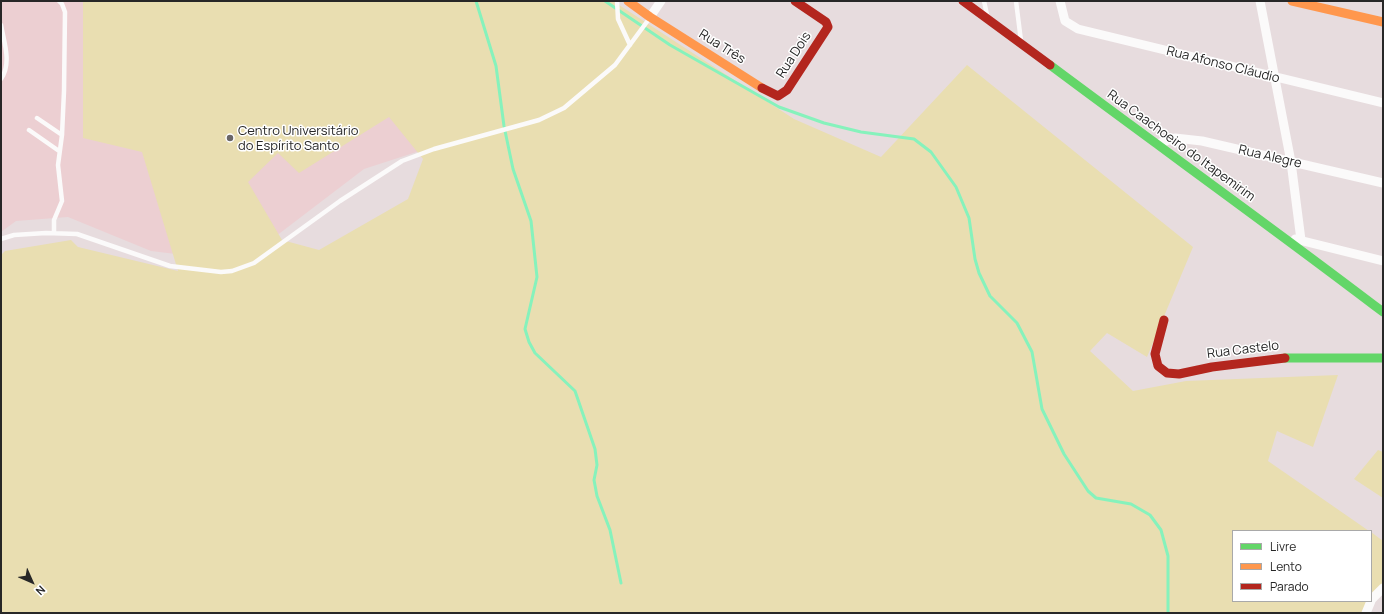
<!DOCTYPE html>
<html>
<head>
<meta charset="utf-8">
<style>
  body { margin:0 }
  #map { position:relative; width:1384px; height:614px; overflow:hidden; background:#e7dcde; font-family:Manrope,sans-serif }
  canvas { display:block }
  .frame { position:absolute; inset:0; border:2px solid #272727; pointer-events:none }
  .legend { position:absolute; left:1232px; top:530px; width:140px; height:72px; box-sizing:border-box; background:#fff; border:1px solid #a9a9a9; margin:0; padding:5px 7px; list-style:none; font-size:12px; color:#272727 }
  .legend li { display:flex; align-items:center; gap:8px; height:20px }
  .legend b { width:20px; border:1px solid #a9a9a9 }
  .north { position:absolute; left:12px; top:562px; width:40px; height:40px; -webkit-text-stroke:3px #fff; paint-order:stroke; rotate:135deg; font-size:11px; font-weight:700; line-height:16px; text-align:center; color:#272727 }
  .north::after { content:''; display:block; margin:auto; width:14px; height:18px; background:#272727; clip-path:polygon(50% 0,100% 100%,50% 72%,0 100%) }
</style>
</head>
<body>
<div id="map">
<canvas width="1384" height="614"></canvas>
<div class="frame"></div>
<ul class="legend">
<li><b style="height:5px;background:#63d668"></b>Livre</li>
<li><b style="height:5px;background:#ff974d"></b>Lento</li>
<li><b style="height:5px;background:#b3261e"></b>Parado</li>
</ul>
<div class="north">N</div>
</div>
<script>
const ctx = document.querySelector('canvas').getContext('2d');
ctx.lineJoin = 'round';
function fill(path, color) { ctx.fillStyle = color; ctx.fill(path, 'evenodd'); }
function trace(path, color, width, dash) { ctx.strokeStyle = color; ctx.lineWidth = width; ctx.lineCap = dash ? 'butt' : 'round'; ctx.setLineDash(dash || []); ctx.stroke(path); }
function label(font, color, halo, rows, align = 'center') {
  ctx.font = font + ' Manrope,sans-serif'; ctx.lineWidth = 3; ctx.setLineDash([]); ctx.textBaseline = 'middle'; ctx.strokeStyle = halo; ctx.fillStyle = color; for (const [text, x, y, turn = 0] of rows) {
    ctx.save(); ctx.translate(x, y); ctx.rotate((+turn || 0) * Math.PI / 180); ctx.textAlign = isNaN(turn) ? turn : align; if (halo) ctx.strokeText(text, 0, 0); ctx.fillText(text, 0, 0); ctx.restore();
  }
}
fill(new Path2D(`
  M 1,1 L 595,1 L 555,107 L 364,169 L 242,262 L 151,251 L 68,217 L 16,221 L 1,232 Z`), '#eccfd2');
fill(new Path2D(`
  M 83,1 L 613,1 L 794,119 L 881,157 L 967,65 L 1193,247 L 1147,357 L 1107,333 L 1090,351 L 1133,391 L 1186,381 L 1338,375 L 1313,447 L 1277,431 L 1268,461 L 1369,531 L 1233,531 L 1233,601 L 1367,601 L 1362,613 L 1,613 L 1,255 L 5,251 L 71,240 L 78,247 L 178,271 L 142,152 L 83,138 ZM 389,117 L 423,159 L 408,199 L 319,250 L 282,240 L 248,182 L 278,153 L 299,173 Z
  M 1378,450 L 1383,452 L 1383,498 L 1354,479 Z
  M 1371,532 L 1383,541 L 1383,587 L 1371,598 Z`), '#e9deb1');
trace(new Path2D(`
  M 476,1 L 496,66 L 504,126 L 513,169 L 531,221 L 537,277 L 525,329 L 529,342 L 535,353 L 575,391 L 595,449 L 597,465 L 594,480 L 597,496 L 610,530 L 621,583
  M 605,1 L 670,45 L 779,107 L 824,123 L 861,132 L 914,139 L 931,152 L 956,187 L 969,218 L 975,259 L 979,273 L 990,296 L 1017,323 L 1032,352 L 1042,409 L 1064,454 L 1088,491 L 1096,498 L 1131,504 L 1150,515 L 1161,530 L 1168,556 L 1168,613`), '#86f2bc', 3);
trace(new Path2D(`
  M 617,1 L 618,19 L 630,45
  M 984,1 L 987,15
  M 1016,1 L 1021,41
  M 1,25 C 4,42 12,63 1,79
  M 37,118 L 62,135
  M 29,130 L 59,151
  M 54,233 L 54,220 L 62,201 L 58,165 L 62,135 L 64,91 L 65,12 L 62,4 L 59,1
  M 1,239 L 14,235 L 46,233 L 77,234 L 170,266 L 221,272 L 232,271 L 254,263 L 340,201 L 402,161 L 434,149 L 539,120 L 564,108 L 615,65 L 649,19`), '#fbfafa', 4.5);
trace(new Path2D(`
  M 1060,1 L 1065,21 L 1078,29 L 1383,103
  M 1260,1 L 1291,162 L 1301,240
  M 650,17 L 661,1
  M 1157,144 L 1175,138 L 1202,141 L 1383,183
  M 1295,239 L 1383,261
  M 1371,600 L 1383,588
  M 1366,613 L 1371,601`), '#fbfafa', 9);
trace(new Path2D(`
  M 1050,65 C 1161,148 1273,228 1383,312
  M 1285,358 L 1383,358`), '#63d668', 9);
trace(new Path2D(`
  M 628,1 L 650,17 L 762,88
  M 1292,1 L 1383,22`), '#ff974d', 9);
trace(new Path2D(`
  M 963,1 L 1050,65
  M 762,88 L 778,96 L 787,90 L 828,27 L 826,22 L 795,1
  M 1164,320 L 1155,354 L 1158,366 L 1167,373 L 1179,374 L 1212,367 L 1285,358`), '#b3261e', 9);
for (const [x, y, r, color] of [
  [230,138,4,"#6a6667"]
]) { const dot = new Path2D(); dot.arc(x, y, r, 0, 2 * Math.PI); ctx.fillStyle = color; ctx.fill(dot); trace(dot, '#fff', 1.5); }
label('13px', '#272727', '#fff', [
  ["Rua Três",722,47,32],
  ["Rua Dois",794,55,-57],
  ["Rua Afonso Cláudio",1223,65,14],
  ["Rua Caachoeiro do Itapemirim",1181,146,36],
  ["Rua Alegre",1270,157,13],
  ["Rua Castelo",1243,350,-7]
]);
label('13px', '#272727', '#fff', [
  ["Centro Universitário",238,131],
  ["do Espírito Santo",238,146]
], 'left');
</script>
</body>
</html>
